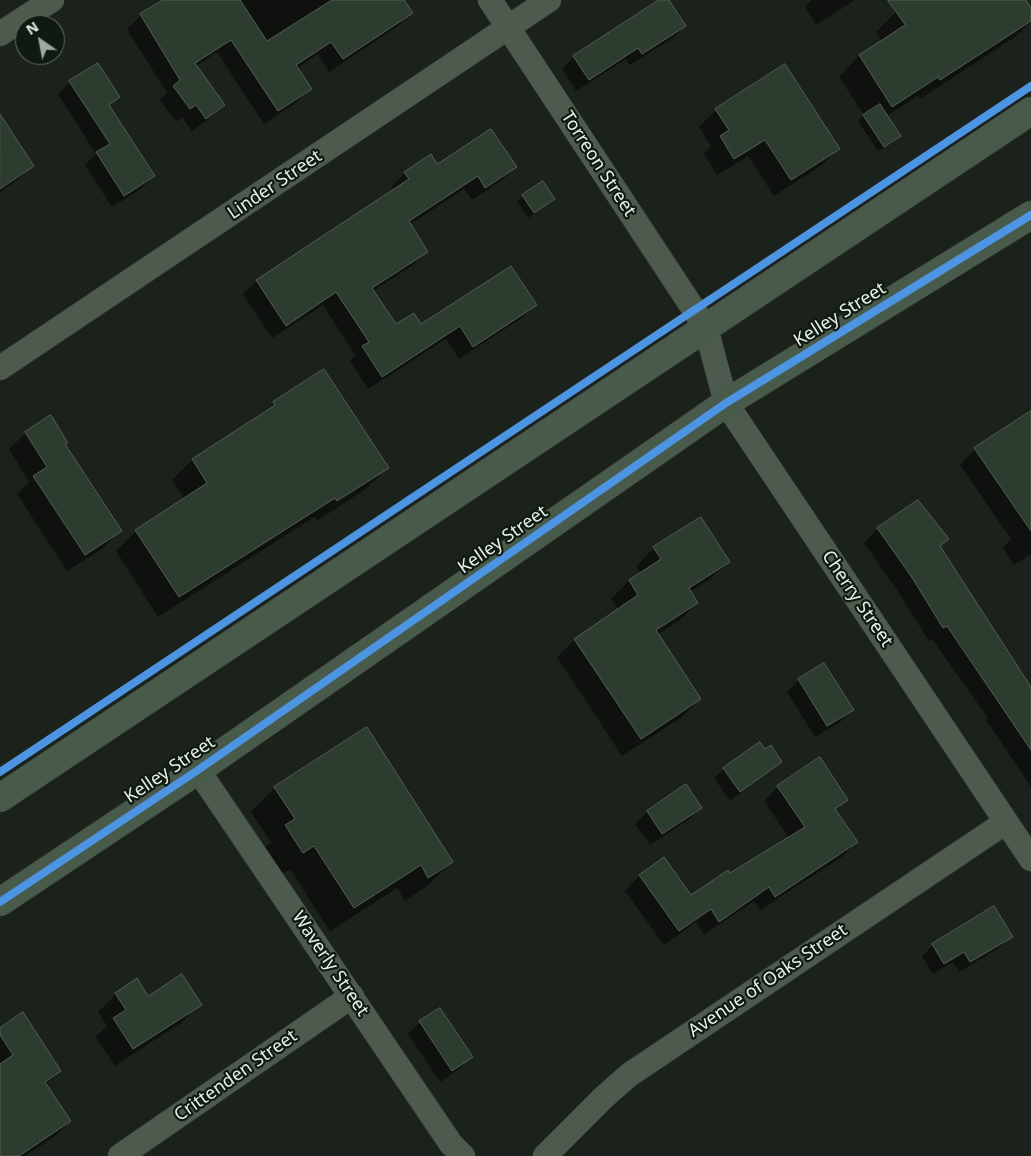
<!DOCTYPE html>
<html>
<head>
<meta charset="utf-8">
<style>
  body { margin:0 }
  #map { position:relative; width:1031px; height:1156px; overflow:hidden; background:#1b211b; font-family:"Noto Sans",sans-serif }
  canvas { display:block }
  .north { position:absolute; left:15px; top:15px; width:50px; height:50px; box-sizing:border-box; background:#0f1b10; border:1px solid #667066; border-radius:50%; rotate:327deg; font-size:14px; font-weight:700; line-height:20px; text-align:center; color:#e8f0e8 }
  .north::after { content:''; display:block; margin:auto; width:18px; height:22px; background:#a0a8a0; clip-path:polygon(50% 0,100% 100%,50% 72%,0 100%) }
</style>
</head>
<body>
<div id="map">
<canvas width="1031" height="1156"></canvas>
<div class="north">N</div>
</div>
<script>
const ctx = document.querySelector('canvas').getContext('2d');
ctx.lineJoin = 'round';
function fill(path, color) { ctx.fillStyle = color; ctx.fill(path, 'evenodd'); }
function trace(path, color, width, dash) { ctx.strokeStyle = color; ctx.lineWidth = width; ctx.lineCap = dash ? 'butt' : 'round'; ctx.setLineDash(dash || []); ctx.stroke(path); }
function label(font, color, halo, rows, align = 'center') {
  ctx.font = font + ' "Noto Sans",sans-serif'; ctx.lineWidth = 4.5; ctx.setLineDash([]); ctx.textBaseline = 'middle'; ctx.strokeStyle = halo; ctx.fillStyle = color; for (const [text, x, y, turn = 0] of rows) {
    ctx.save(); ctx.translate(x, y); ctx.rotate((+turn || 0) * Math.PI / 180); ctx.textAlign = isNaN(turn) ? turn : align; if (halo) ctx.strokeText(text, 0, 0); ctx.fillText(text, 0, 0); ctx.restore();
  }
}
fill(new Path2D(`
  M 169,0 L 331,0 L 332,2 L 335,0 L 403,0 L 411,13 L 398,26 L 329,72 L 318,54 L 297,68 L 310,89 L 297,102 L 264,124 L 217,52 L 196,66 L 224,105 L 210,118 L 192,131 L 182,117 L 176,122 L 160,100 L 167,93 L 127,29 L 141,15 Z
  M 661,0 L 668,0 L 685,26 L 673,38 L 630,65 L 626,59 L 576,91 L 562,69 L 574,57 Z
  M 812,0 L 855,0 L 816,25 L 805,7 Z
  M 914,0 L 1024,0 L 1031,10 L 1031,22 L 1015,37 L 920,99 L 918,96 L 887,116 L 899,136 L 878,151 L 858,121 L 864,115 L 839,77 L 859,56 L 882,42 L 876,32 L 896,12 Z
  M 70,82 L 118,97 L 109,107 L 154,176 L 142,188 L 112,207 L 85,165 L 96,154 L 58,94 Z
  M 716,110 L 839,148 L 822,165 L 774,196 L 748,156 L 717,175 L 704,154 L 711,146 L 699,127 Z
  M 0,122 L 32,166 L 20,178 L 0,192 Z
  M 437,166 L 515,167 L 502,180 L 472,200 L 464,189 L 409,225 L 427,252 L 413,265 L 373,291 L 396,326 L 421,326 L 535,305 L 522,318 L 459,359 L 446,339 L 368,389 L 350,361 L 355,355 L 323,305 L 272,338 L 243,294 L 257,281 L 394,190 L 392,186 L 405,173 Z
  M 523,196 L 554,199 L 528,218 L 517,201 Z
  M 324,370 L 387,468 L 367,488 L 317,521 L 314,517 L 158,617 L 116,551 L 136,531 L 184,499 L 172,480 L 192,460 Z
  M 1031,412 L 1031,554 L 1014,565 L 1003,547 L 1011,539 L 960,465 L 975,449 Z
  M 26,433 L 64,445 L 120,531 L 103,548 L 67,571 L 17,494 L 29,482 L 9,449 Z
  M 878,529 L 948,539 L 939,548 L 1031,689 L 1031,787 L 986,720 L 988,718 L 932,639 L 929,641 L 897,590 L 864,543 Z
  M 654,548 L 728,561 L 710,579 L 690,592 L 697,603 L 679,621 L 657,635 L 700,699 L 682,717 L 622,756 L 557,657 L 575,639 L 619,610 L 611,599 L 629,581 L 641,573 L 636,566 Z
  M 824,664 L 852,710 L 840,722 L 815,737 L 787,692 L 799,680 Z
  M 366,729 L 452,862 L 428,885 L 405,901 L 397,888 L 330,931 L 290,869 L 279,876 L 262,850 L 271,842 L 251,812 L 274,788 Z
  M 764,751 L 781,762 L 730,801 L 714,778 L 724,769 Z
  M 686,786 L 700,808 L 688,820 L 650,845 L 635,824 L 647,812 Z
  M 778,787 L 847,800 L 835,811 L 856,842 L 842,857 L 760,910 L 754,901 L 704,935 L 696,922 L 664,945 L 625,891 L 639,876 L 664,859 L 691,896 L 789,838 L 764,801 Z
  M 1011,936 L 1000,947 L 959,972 L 953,962 L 933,974 L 922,956 L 933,945 Z
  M 116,994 L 148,998 L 200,1004 L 182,1022 L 115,1066 L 96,1037 L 107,1026 L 98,1012 Z
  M 440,1009 L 471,1057 L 459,1069 L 440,1082 L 408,1034 L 420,1022 Z
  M 0,1029 L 59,1071 L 45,1085 L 70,1121 L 55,1136 L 25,1156 L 0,1156 Z`), '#0007');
const building = new Path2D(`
  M 163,0 L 240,0 L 267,41 L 332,0 L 404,0 L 413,13 L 343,59 L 331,42 L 296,65 L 312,89 L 278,111 L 231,40 L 195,63 L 225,105 L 206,119 L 196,105 L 190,109 L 173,86 L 180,80 L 140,14 Z
  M 659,0 L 669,0 L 686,26 L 642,54 L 638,48 L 589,80 L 573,56 Z
  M 888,0 L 1026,0 L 1031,8 L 1031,21 L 940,80 L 938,77 L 892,107 L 859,55 L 905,25 Z
  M 98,63 L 120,97 L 109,105 L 155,176 L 124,196 L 96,152 L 110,144 L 69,81 Z
  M 785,64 L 840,149 L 791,180 L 765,140 L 734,159 L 720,136 L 729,130 L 715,109 Z
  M 880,104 L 901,136 L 884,147 L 863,115 Z
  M 0,114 L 34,166 L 0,189 Z
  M 491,129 L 517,167 L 485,188 L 478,176 L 409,221 L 428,252 L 372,288 L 396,324 L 414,313 L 421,324 L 511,266 L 537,305 L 473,347 L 460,326 L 382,377 L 362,346 L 369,342 L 336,292 L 286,326 L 256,280 L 409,179 L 404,172 L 431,154 L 437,164 Z
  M 543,181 L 555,199 L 534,213 L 522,195 Z
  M 324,369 L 389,468 L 337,501 L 335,498 L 179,597 L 135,530 L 207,483 L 192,459 L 275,405 L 273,402 Z
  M 1031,411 L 1031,531 L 974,448 Z
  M 51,415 L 68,443 L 65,444 L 122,531 L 85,555 L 33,476 L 47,467 L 25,432 Z
  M 918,500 L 949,539 L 940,546 L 1031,687 L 1031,750 L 947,626 L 943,628 L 911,576 L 877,528 Z
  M 701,517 L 730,562 L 689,588 L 698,603 L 656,630 L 701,699 L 641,739 L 574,639 L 638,595 L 629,580 L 661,559 L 653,547 Z
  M 824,663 L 854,710 L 827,726 L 798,679 Z
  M 367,727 L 453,862 L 428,878 L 421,865 L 354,908 L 314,846 L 303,853 L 285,825 L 295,819 L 274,787 Z
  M 760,742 L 765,749 L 771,745 L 782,762 L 740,792 L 723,768 Z
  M 820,757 L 848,800 L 835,809 L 858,842 L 775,897 L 769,887 L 719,922 L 711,909 L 679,931 L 639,875 L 664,857 L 691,895 L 728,870 L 730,873 L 805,827 L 777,786 Z
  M 686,784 L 702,808 L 662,834 L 647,811 Z
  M 994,906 L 1013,937 L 970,962 L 964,952 L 944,964 L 932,944 Z
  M 182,974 L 202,1005 L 133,1049 L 113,1018 L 126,1010 L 115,993 L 137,978 L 148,996 Z
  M 440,1008 L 473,1057 L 452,1071 L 419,1021 Z
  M 23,1012 L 61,1071 L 45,1082 L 71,1121 L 19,1156 L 0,1156 L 0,1064 L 13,1055 L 0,1035 L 0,1028 Z`);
fill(building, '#2c3d2f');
trace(building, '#565c56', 1);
const street = new Path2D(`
  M 490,0 L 706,328 L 726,403 L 1031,859
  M 0,34 L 52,0
  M 0,368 L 549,0
  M 198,770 L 451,1144 L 463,1156
  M 120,1156 L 352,996
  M 545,1156 L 603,1098 L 629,1075 L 1006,822`);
const secondary = new Path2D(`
  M 0,798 L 1031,111
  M 0,902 L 198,770 L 726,403 L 1031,215`);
trace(street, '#393d39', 25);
trace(secondary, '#393d39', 29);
trace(street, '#4c5b4d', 24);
trace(secondary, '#485a4a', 28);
trace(new Path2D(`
  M 0,772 L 1031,86
  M 0,902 L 198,770 L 726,403 L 1031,215`), '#4d94e3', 8);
label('18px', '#e8f0e8', '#0f1b10', [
  ["Torreon Street",598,164,57],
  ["Linder Street",275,185,-34],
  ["Kelley Street",840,315,-32],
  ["Kelley Street",503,540,-35],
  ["Cherry Street",857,599,56],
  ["Kelley Street",170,770,-34],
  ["Waverly Street",330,964,56],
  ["Avenue of Oaks Street",768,981,-34],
  ["Crittenden Street",236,1076,-35]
]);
</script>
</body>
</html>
